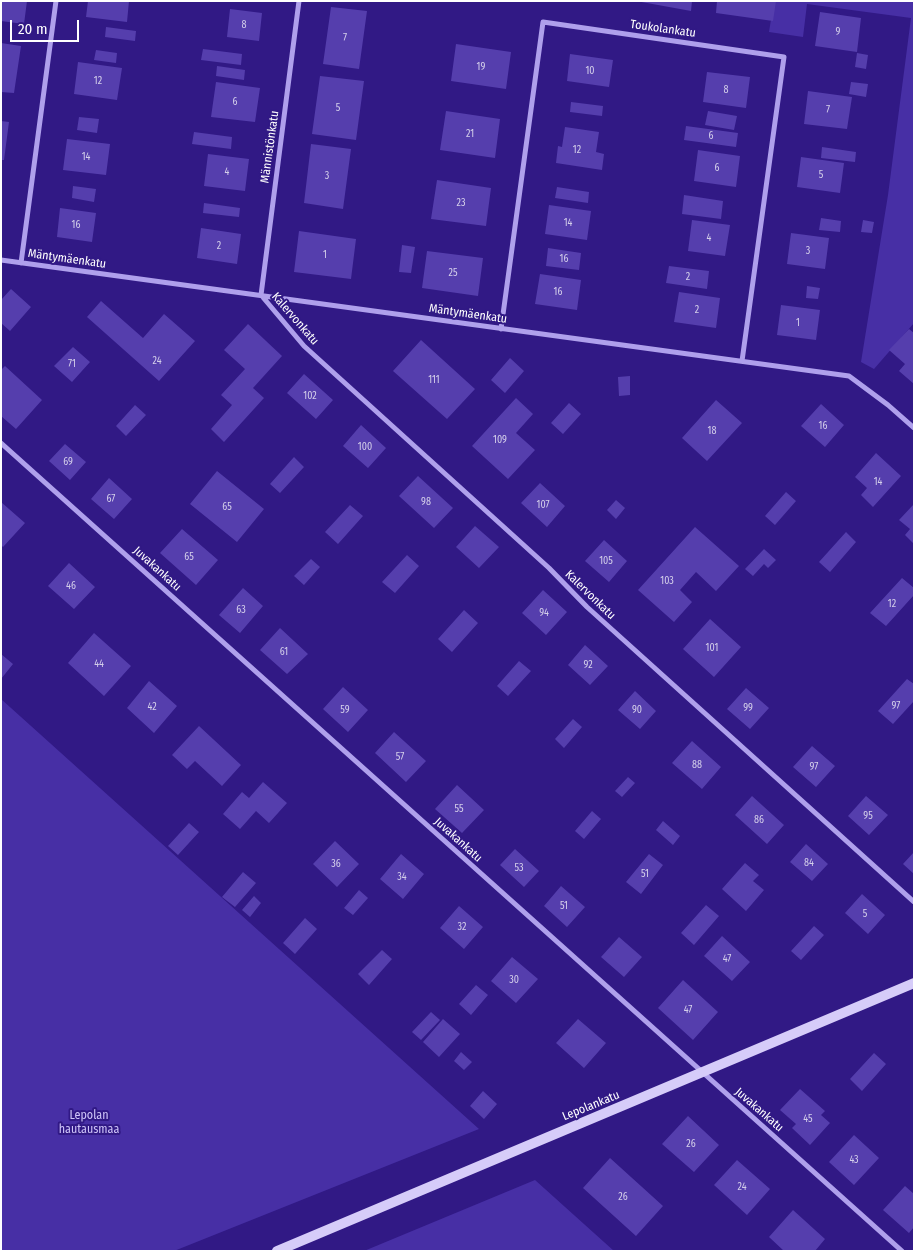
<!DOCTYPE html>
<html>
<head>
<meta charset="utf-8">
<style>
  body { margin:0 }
  #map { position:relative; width:915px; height:1252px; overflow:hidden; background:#311985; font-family:"Fira Sans Condensed",sans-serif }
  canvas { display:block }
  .frame { position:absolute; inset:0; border:2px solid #fff; pointer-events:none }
  .scale { position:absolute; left:10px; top:20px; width:69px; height:22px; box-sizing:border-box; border:2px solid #fff; border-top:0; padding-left:6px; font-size:15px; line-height:18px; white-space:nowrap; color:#fff; -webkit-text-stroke:4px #311985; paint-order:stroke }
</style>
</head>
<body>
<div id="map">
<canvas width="915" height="1252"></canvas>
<div class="frame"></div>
<div class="scale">20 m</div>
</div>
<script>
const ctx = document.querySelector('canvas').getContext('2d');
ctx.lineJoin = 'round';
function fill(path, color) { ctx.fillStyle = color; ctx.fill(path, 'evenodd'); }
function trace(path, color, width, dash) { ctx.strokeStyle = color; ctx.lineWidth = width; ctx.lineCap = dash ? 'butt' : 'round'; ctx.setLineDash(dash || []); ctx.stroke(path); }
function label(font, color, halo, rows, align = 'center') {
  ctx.font = font + ' "Fira Sans Condensed",sans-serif'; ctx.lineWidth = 4; ctx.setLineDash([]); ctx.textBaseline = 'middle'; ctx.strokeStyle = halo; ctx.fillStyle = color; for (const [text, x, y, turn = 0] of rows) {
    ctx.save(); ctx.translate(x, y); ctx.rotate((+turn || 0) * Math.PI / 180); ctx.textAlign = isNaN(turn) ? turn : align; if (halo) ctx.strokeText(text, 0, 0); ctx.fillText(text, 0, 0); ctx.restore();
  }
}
fill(new Path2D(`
  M 774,1 L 914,1 L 914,323 L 874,369 L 861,362 L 888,195 L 911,18 L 807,4 L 803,37 L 769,32 Z
  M 1,699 L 479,1129 L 174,1251 L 1,1251 Z
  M 535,1180 L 614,1251 L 364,1251 Z`), '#472fa5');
fill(new Path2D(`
  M 1,1 L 27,1 L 24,24 L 1,21 Z
  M 88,1 L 129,1 L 127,22 L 86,17 Z
  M 636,1 L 692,1 L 691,11 Z
  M 717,1 L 776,1 L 773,21 L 716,13 Z
  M 331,7 L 367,11 L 359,69 L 323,64 Z
  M 230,9 L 262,13 L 259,41 L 227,37 Z
  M 820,12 L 861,18 L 857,52 L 815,46 Z
  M 106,27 L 136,31 L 135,41 L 105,37 Z
  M 1,43 L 21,46 L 14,93 L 1,92 Z
  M 456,44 L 511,52 L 506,89 L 451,81 Z
  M 203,49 L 242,54 L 241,65 L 201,60 Z
  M 96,50 L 117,53 L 116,63 L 94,60 Z
  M 857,53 L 868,55 L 866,69 L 855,67 Z
  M 570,54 L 613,60 L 609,87 L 567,81 Z
  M 78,62 L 122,68 L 117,100 L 74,94 Z
  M 217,66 L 245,70 L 244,80 L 216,76 Z
  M 707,72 L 750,77 L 746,108 L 703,102 Z
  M 320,76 L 364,81 L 356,140 L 312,134 Z
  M 216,82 L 260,88 L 255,122 L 211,117 Z
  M 851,82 L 868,84 L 866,97 L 849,94 Z
  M 808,91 L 852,97 L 847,129 L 804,124 Z
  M 571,102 L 603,106 L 602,116 L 570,112 Z
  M 446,111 L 500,119 L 495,158 L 440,150 Z
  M 708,111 L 737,116 L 734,130 L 705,125 Z
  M 79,117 L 99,119 L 97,133 L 77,130 Z
  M 1,121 L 9,122 L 4,160 L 1,160 Z
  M 686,126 L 738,133 L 736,147 L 684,140 Z
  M 565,127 L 599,132 L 596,152 L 604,154 L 602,170 L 556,163 L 558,146 L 562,147 Z
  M 194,132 L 232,137 L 231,149 L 192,144 Z
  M 67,139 L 110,144 L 106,175 L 63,170 Z
  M 311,144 L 351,149 L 343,209 L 304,203 Z
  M 822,147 L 856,152 L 855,162 L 821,158 Z
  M 698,150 L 740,156 L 736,187 L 694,181 Z
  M 208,154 L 249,159 L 245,191 L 204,186 Z
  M 801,157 L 844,163 L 840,193 L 797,187 Z
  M 437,180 L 491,188 L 486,226 L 431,219 Z
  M 73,186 L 96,189 L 94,202 L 72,198 Z
  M 557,187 L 589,192 L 588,203 L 555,198 Z
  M 684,195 L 723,201 L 721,219 L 682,214 Z
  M 204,203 L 240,208 L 239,217 L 203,213 Z
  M 549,205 L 591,211 L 587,240 L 545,234 Z
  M 60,208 L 96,213 L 92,242 L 57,237 Z
  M 821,218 L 841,221 L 840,232 L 819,230 Z
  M 692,220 L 730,225 L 725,256 L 688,251 Z
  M 863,220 L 874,222 L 872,233 L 861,232 Z
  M 201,228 L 241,234 L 237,264 L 197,258 Z
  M 299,231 L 356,239 L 351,279 L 294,272 Z
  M 791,233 L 829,238 L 825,269 L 787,264 Z
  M 402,245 L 415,247 L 411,273 L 399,272 Z
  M 548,248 L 581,253 L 579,270 L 546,266 Z
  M 427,251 L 483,258 L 478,296 L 422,288 Z
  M 669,266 L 709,271 L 707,289 L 666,283 Z
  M 540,274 L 581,280 L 577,310 L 535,304 Z
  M 807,286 L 820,288 L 818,299 L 806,298 Z
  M 11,289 L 31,307 L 10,331 L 1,323 L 1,300 Z
  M 679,292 L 720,298 L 716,328 L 674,322 Z
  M 101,301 L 143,338 L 164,314 L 195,341 L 159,381 L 87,317 Z
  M 781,305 L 820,310 L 816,340 L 777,335 Z
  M 248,324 L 282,356 L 253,388 L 264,398 L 224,442 L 211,429 L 232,405 L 221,395 L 245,369 L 224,350 Z
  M 909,329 L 914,333 L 914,384 L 899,371 L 905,364 L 889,350 Z
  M 421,340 L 475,389 L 447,419 L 393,371 Z
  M 73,347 L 90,362 L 72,382 L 54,366 Z
  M 510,358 L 524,371 L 505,393 L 491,380 Z
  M 5,366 L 42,400 L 16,429 L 1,416 L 1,370 Z
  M 304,374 L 333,400 L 316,419 L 287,393 Z
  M 630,376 L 630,395 L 619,396 L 618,377 Z
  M 516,398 L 533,414 L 516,433 L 535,450 L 508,479 L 472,446 Z
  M 716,400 L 742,423 L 707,461 L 682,438 Z
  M 569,403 L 581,414 L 563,434 L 551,423 Z
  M 821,404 L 844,425 L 825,447 L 801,426 Z
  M 135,405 L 146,415 L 126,436 L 116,426 Z
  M 361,425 L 386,448 L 368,468 L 343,446 Z
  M 65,444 L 86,462 L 70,480 L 49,461 Z
  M 876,453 L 901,476 L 873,507 L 861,495 L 867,488 L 855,477 Z
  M 294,457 L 304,467 L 280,493 L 270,484 Z
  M 217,471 L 264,509 L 237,542 L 190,504 Z
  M 418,476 L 453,508 L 434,528 L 399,496 Z
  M 109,478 L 132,499 L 114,519 L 91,499 Z
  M 540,483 L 565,506 L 547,527 L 521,503 Z
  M 786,492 L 796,501 L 775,525 L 765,516 Z
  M 616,500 L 625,508 L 616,519 L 607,510 Z
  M 1,502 L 25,523 L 3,547 L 1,545 Z
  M 914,504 L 914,544 L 905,535 L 910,529 L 899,520 Z
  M 350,505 L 363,516 L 338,544 L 325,532 Z
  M 475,526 L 499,547 L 479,568 L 456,547 Z
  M 695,527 L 739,566 L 716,591 L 696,572 L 680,590 L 692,602 L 674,622 L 638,590 Z
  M 182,529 L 218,560 L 196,585 L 160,553 Z
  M 846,532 L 856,542 L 830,572 L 819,562 Z
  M 604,540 L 627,561 L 609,582 L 585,561 Z
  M 764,549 L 776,560 L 768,568 L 764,564 L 753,576 L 745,569 Z
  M 407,555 L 419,566 L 395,593 L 382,582 Z
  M 311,559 L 320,567 L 304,585 L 294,576 Z
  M 69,563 L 95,587 L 74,609 L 48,586 Z
  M 902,578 L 914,588 L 914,595 L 886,626 L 870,613 Z
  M 243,588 L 263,606 L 240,633 L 219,615 Z
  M 543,590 L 567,612 L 546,635 L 522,613 Z
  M 464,610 L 478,623 L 452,652 L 438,639 Z
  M 710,619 L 741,647 L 714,677 L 683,649 Z
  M 280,628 L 308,654 L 287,674 L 260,650 Z
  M 94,633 L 131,666 L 104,696 L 68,663 Z
  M 585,645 L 608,666 L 590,685 L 568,665 Z
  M 1,654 L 13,664 L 1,679 Z
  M 519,661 L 531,671 L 508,696 L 497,686 Z
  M 907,679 L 914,684 L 914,701 L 893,724 L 878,711 Z
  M 149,681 L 177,706 L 154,733 L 127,708 Z
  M 343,687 L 368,710 L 348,732 L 323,709 Z
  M 746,688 L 769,708 L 750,729 L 727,709 Z
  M 635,691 L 656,711 L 640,729 L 618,710 Z
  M 573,719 L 582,727 L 564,748 L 555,739 Z
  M 199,726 L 241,765 L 222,786 L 195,761 L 187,769 L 172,755 Z
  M 394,732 L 426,761 L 406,782 L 375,753 Z
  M 692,741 L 721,767 L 702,789 L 672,763 Z
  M 812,746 L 835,766 L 816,787 L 793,767 Z
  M 628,777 L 635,783 L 622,797 L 615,791 Z
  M 263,782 L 287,803 L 269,823 L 256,811 L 240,829 L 223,814 L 242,792 L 249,798 Z
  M 457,785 L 484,810 L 462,833 L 435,809 Z
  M 752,796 L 784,825 L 767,844 L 735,815 Z
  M 866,796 L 888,815 L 869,835 L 848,816 Z
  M 592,811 L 601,819 L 584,839 L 575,831 Z
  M 663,821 L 680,836 L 673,845 L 656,830 Z
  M 189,823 L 199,832 L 178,855 L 168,846 Z
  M 335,841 L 359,864 L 337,887 L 313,864 Z
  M 806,844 L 828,864 L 812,881 L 790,862 Z
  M 515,849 L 539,871 L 524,887 L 500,865 Z
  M 914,852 L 914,874 L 903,864 Z
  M 401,854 L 424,874 L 403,899 L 380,879 Z
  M 649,854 L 663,865 L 641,894 L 626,882 Z
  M 745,863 L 759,875 L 753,881 L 764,890 L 746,911 L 722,889 Z
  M 243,872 L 256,883 L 235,907 L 222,897 Z
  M 561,886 L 585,907 L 567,927 L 544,906 Z
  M 359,890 L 368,898 L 353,915 L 344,908 Z
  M 862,894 L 885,915 L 868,934 L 845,913 Z
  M 254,896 L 261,903 L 250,917 L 242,910 Z
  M 706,905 L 719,916 L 694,945 L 681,933 Z
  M 459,906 L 483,927 L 464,949 L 440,928 Z
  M 305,918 L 317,929 L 295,954 L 283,943 Z
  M 814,926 L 824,935 L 801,960 L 791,951 Z
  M 722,936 L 750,962 L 732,981 L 704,956 Z
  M 619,937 L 642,957 L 624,977 L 601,957 Z
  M 382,950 L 392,959 L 369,985 L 358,974 Z
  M 512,957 L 538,979 L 516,1003 L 491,981 Z
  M 683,980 L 718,1012 L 693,1040 L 658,1008 Z
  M 476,985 L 488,995 L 471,1015 L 459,1004 Z
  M 431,1012 L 440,1020 L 421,1040 L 412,1032 Z
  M 443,1019 L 460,1034 L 439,1057 L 423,1042 Z
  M 578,1019 L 606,1043 L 584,1068 L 556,1043 Z
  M 461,1052 L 472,1062 L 464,1070 L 454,1061 Z
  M 874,1053 L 886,1064 L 862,1091 L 850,1079 Z
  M 800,1089 L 825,1111 L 821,1115 L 830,1123 L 810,1145 L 792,1128 L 796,1124 L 780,1110 Z
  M 483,1091 L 497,1104 L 484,1119 L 470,1106 Z
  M 688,1116 L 719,1145 L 694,1172 L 662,1144 Z
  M 854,1135 L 879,1158 L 854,1185 L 829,1162 Z
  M 610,1158 L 663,1206 L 636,1236 L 583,1188 Z
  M 737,1160 L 770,1189 L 747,1215 L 714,1185 Z
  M 905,1186 L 914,1194 L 914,1227 L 909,1233 L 883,1210 Z
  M 793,1210 L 825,1239 L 815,1251 L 784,1251 L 769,1237 Z`), '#553ead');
trace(new Path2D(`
  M 299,1 L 261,295 L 304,346 L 549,568 L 587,607 L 914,902
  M 1,260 L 849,376 L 888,405 L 914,428
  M 21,263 L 56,1
  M 501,329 L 543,22 L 784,57 L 742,361
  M 1,443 L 902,1251`), '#afa0ec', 5);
trace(new Path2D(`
  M 277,1251 L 914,983`), '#d6ccf9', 10);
label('10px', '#d4cfea', null, [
  ["8",244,25],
  ["9",838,32],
  ["7",345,38],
  ["19",481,67],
  ["10",590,71],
  ["12",98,81],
  ["8",726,90],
  ["6",235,102],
  ["5",338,108],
  ["7",828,110],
  ["21",470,134],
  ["6",711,136],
  ["12",577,150],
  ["14",86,157],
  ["6",717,168],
  ["4",227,172],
  ["5",821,175],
  ["3",327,176],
  ["23",461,203],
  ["14",568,223],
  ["16",76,225],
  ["4",709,238],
  ["2",219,246],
  ["3",808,251],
  ["1",325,255],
  ["16",564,259],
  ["25",453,273],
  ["2",688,277],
  ["16",558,292],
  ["2",697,310],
  ["1",798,323],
  ["24",157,361],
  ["71",72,364],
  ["111",434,380],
  ["102",310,396],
  ["16",823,426],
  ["18",712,431],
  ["109",500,440],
  ["100",365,447],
  ["69",68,462],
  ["14",878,482],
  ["67",111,499],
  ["98",426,502],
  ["107",543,505],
  ["65",227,507],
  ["65",189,557],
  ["105",606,561],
  ["103",667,581],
  ["46",71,586],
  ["12",892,604],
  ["63",241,610],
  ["94",544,613],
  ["101",712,648],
  ["61",284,652],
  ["44",99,664],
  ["92",588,665],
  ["97",896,706],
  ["42",152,707],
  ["99",748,708],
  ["59",345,710],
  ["90",637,710],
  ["57",400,757],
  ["88",697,765],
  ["97",814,767],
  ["55",459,809],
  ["95",868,816],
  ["86",759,820],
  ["84",809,863],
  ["36",336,864],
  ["53",519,868],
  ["51",645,874],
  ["34",402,877],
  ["51",564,906],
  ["5",865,914],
  ["32",462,927],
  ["47",727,959],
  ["30",514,980],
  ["47",688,1010],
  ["45",808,1119],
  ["26",691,1144],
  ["43",854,1160],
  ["24",742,1187],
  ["26",623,1197]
]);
label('12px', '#fff', '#311985', [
  ["Toukolankatu",663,29,8],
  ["Männistönkatu",270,147,-82],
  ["Mäntymäenkatu",67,259,8],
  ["Mäntymäenkatu",468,314,8],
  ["Kalervonkatu",295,319,49],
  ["Juvakankatu",157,569,42],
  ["Kalervonkatu",590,595,44],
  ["Juvakankatu",458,840,42],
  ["Lepolankatu",591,1106,-22],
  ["Juvakankatu",759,1110,41]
]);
label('12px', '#cfc5f9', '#311985', [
  ["Lepolan",89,1116],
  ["hautausmaa",89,1130]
]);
</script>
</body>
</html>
